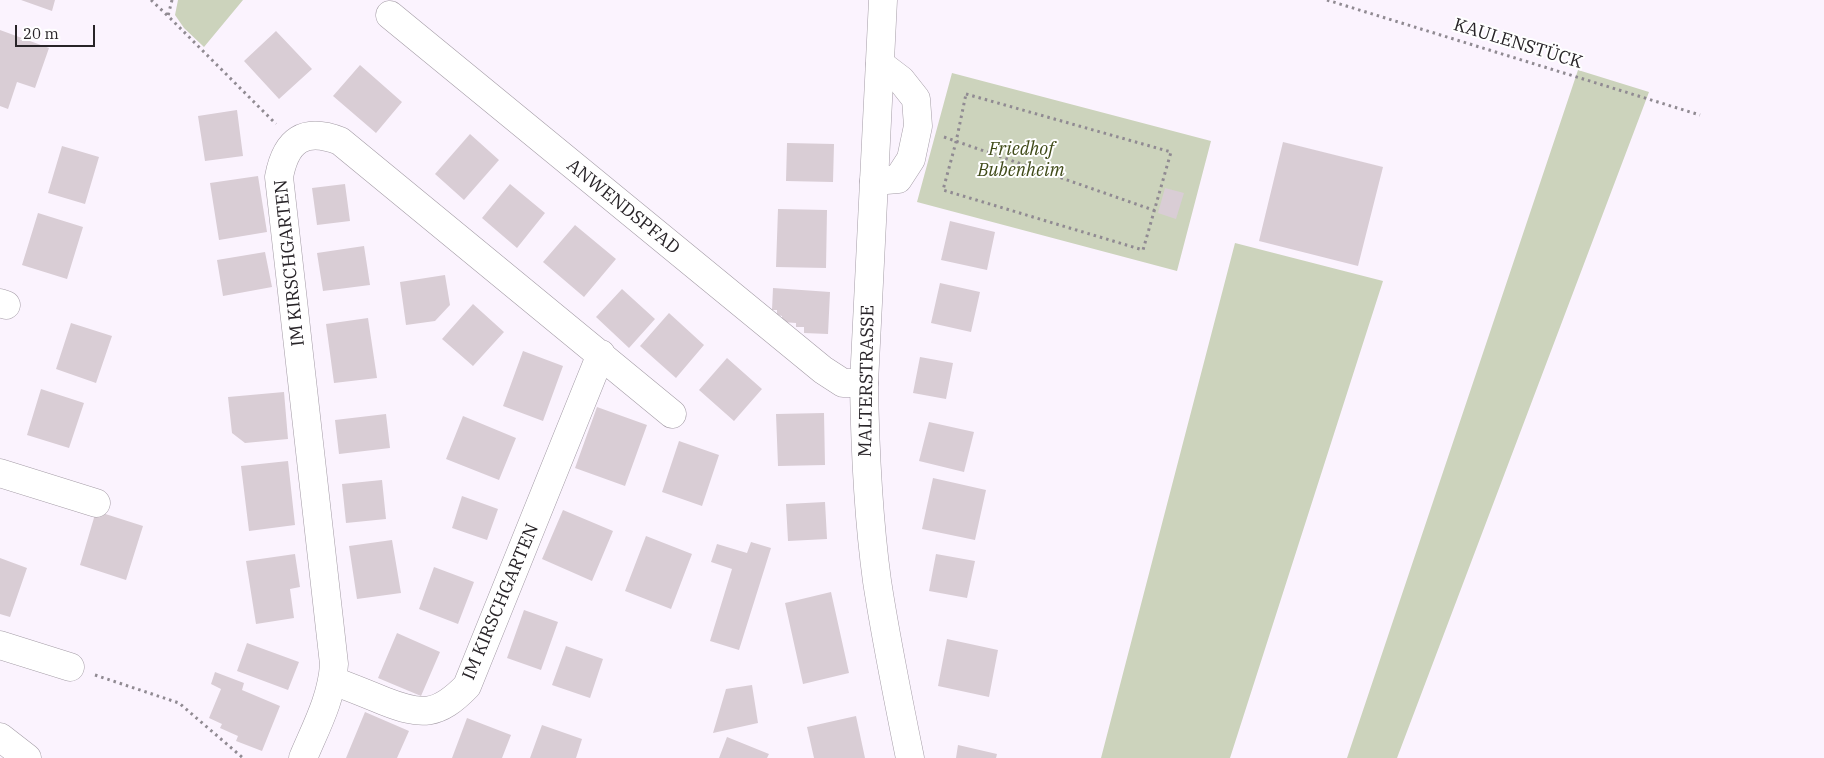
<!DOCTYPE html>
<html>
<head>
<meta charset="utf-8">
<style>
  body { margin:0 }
  #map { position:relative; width:1824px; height:758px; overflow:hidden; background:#fbf3fe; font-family:"IBM Plex Serif",serif }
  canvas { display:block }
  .scale { position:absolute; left:15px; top:25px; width:80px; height:22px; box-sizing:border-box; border:2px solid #282428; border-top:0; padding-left:6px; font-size:15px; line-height:18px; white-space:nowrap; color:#282428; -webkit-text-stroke:4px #fff; paint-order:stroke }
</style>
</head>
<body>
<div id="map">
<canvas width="1824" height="758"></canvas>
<div class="scale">20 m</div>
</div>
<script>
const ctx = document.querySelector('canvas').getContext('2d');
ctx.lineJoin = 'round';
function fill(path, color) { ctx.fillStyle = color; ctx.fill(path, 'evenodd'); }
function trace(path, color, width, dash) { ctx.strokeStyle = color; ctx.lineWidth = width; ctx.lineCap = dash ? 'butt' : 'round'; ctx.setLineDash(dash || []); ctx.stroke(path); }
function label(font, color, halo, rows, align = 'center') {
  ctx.font = font + ' "IBM Plex Serif",serif'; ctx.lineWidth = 4; ctx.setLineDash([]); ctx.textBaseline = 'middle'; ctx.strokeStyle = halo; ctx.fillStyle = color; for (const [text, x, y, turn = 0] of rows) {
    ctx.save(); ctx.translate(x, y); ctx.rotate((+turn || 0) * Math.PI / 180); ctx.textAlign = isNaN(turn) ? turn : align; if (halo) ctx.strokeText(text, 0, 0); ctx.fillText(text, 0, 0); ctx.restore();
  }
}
fill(new Path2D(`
  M 178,0 L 243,0 L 204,47 L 184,28 L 175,15 Z
  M 1578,70 L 1649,92 L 1397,758 L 1347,758 Z
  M 952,73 L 1211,141 L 1177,271 L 917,202 Z
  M 1235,243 L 1383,281 L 1230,758 L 1101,758 Z`), '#ccd3bc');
fill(new Path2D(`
  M 21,0 L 55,0 L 52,11 Z
  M 0,30 L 49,48 L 35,88 L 17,82 L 8,109 L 0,106 Z
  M 276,31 L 312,69 L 279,99 L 244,61 Z
  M 360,65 L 402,102 L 376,133 L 333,96 Z
  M 237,110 L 243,156 L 205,161 L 198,116 Z
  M 470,134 L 499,160 L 464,200 L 435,174 Z
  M 1283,142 L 1383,167 L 1358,266 L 1259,241 Z
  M 787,143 L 834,144 L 833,182 L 786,181 Z
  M 62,146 L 99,157 L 85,204 L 48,193 Z
  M 258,176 L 267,232 L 219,240 L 210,183 Z
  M 345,184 L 350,221 L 317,225 L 312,188 Z
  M 510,184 L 545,213 L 517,248 L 482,218 Z
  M 1165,188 L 1184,193 L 1176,219 L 1158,213 Z
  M 778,209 L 827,210 L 826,268 L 776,267 Z
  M 38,213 L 83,227 L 67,279 L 22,265 Z
  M 950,221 L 995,232 L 987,270 L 941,260 Z
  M 575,225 L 616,259 L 584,297 L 543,262 Z
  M 364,246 L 370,285 L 323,291 L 317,253 Z
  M 265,252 L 272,287 L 223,296 L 217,260 Z
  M 445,275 L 450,305 L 435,321 L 406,325 L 400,282 Z
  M 940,283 L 980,292 L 971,332 L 931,323 Z
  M 773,288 L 830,292 L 828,334 L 804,333 L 804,327 L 796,327 L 796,323 L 782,322 L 782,316 L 777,315 L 777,310 L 772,310 Z
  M 622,289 L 655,319 L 629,348 L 596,317 Z
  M 473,304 L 504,332 L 473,366 L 442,339 Z
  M 669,313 L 704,345 L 676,378 L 640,346 Z
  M 368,318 L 377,378 L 334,383 L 326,324 Z
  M 71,323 L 112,336 L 96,383 L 56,369 Z
  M 523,351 L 563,366 L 543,421 L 503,406 Z
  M 920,357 L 953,363 L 946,399 L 913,393 Z
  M 727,358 L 762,389 L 734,421 L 699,390 Z
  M 41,389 L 84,403 L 69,448 L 27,435 Z
  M 284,392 L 288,439 L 245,443 L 232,433 L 228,397 Z
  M 597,407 L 647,425 L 625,486 L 575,468 Z
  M 824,413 L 825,465 L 778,466 L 776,414 Z
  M 386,414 L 390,448 L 339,454 L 335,420 Z
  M 463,416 L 516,438 L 499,480 L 446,459 Z
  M 929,422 L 974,432 L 964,472 L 919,461 Z
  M 679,441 L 719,455 L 702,506 L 662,492 Z
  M 288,461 L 295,525 L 249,531 L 241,466 Z
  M 933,478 L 986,490 L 975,540 L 922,529 Z
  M 382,480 L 386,519 L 346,523 L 342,484 Z
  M 462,496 L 498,509 L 487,540 L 452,528 Z
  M 825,502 L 827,539 L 788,541 L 786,504 Z
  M 563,510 L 613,531 L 592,581 L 542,559 Z
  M 96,511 L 143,526 L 126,580 L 80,565 Z
  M 646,536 L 692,554 L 671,609 L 625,591 Z
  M 392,540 L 401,593 L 357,599 L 349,546 Z
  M 751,542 L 771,548 L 739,650 L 710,641 L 732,569 L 711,562 L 717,544 L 747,553 Z
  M 295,554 L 300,587 L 290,589 L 294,618 L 256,624 L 246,561 Z
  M 936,554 L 975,561 L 967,598 L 929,591 Z
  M 0,558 L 27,568 L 10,617 L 0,614 Z
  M 434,567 L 474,582 L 458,624 L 419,609 Z
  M 831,592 L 849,673 L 803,684 L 785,603 Z
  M 524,610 L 558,622 L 541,670 L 507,658 Z
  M 397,633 L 440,652 L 421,696 L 378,678 Z
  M 947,639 L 998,650 L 989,697 L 938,686 Z
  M 247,643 L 299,662 L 288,690 L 237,671 Z
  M 566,646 L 603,659 L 590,698 L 552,685 Z
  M 215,672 L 244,683 L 242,690 L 280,706 L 262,751 L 236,741 L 238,736 L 220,728 L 222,724 L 209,718 L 221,689 L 211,684 Z
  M 752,685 L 758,723 L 713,733 L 726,689 Z
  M 365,712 L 409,731 L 397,758 L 346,758 Z
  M 856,716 L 865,758 L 814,758 L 807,727 Z
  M 467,718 L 511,735 L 502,758 L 452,758 Z
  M 542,725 L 582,739 L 576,758 L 530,758 Z
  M 727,737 L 769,754 L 767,758 L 719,758 Z
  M 958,745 L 997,754 L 996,758 L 956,758 Z`), '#d9cdd5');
const minor = new Path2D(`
  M 390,15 L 823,370 L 843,383 L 864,383
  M 874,181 L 898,179 L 911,159 L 918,126 L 916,99 L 901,80 L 880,64
  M 0,303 L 6,305
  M 0,473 L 96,503
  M 0,645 L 70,667
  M 333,681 C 350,687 367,694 384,701 C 422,716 438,716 467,686 L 601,354
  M 0,737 L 27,758
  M 303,758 C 316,727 332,698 334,664 L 279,177 C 286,140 304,127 340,141 L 672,414`);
const major = new Path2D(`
  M 883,0 L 864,383 C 865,449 868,515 877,581 C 886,640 898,699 910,758`);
trace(minor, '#a49ca6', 29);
trace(major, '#a49ca6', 29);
trace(new Path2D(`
  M 151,0 L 168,16
  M 172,0 L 168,16 L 276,124
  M 1327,0 L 1700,115
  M 966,94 L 1171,152 L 1143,250 L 943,190 L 956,142 Z
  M 944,137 L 1156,211
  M 95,675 L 179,703 L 243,758`), '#908a92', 3, [2.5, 4]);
trace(minor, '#fff', 28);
trace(major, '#fff', 28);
label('18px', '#282428', '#fff', [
  ["KAULENSTÜCK",1518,44,17],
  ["ANWENDSPFAD",623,207,39],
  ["IM KIRSCHGARTEN",290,263,-96],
  ["MALTERSTRASSE",867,381,-89],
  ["IM KIRSCHGARTEN",501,602,-67]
]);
label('italic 18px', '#404b19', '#fff', [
  ["Friedhof",1021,150],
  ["Bubenheim",1021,171]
]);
</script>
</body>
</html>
